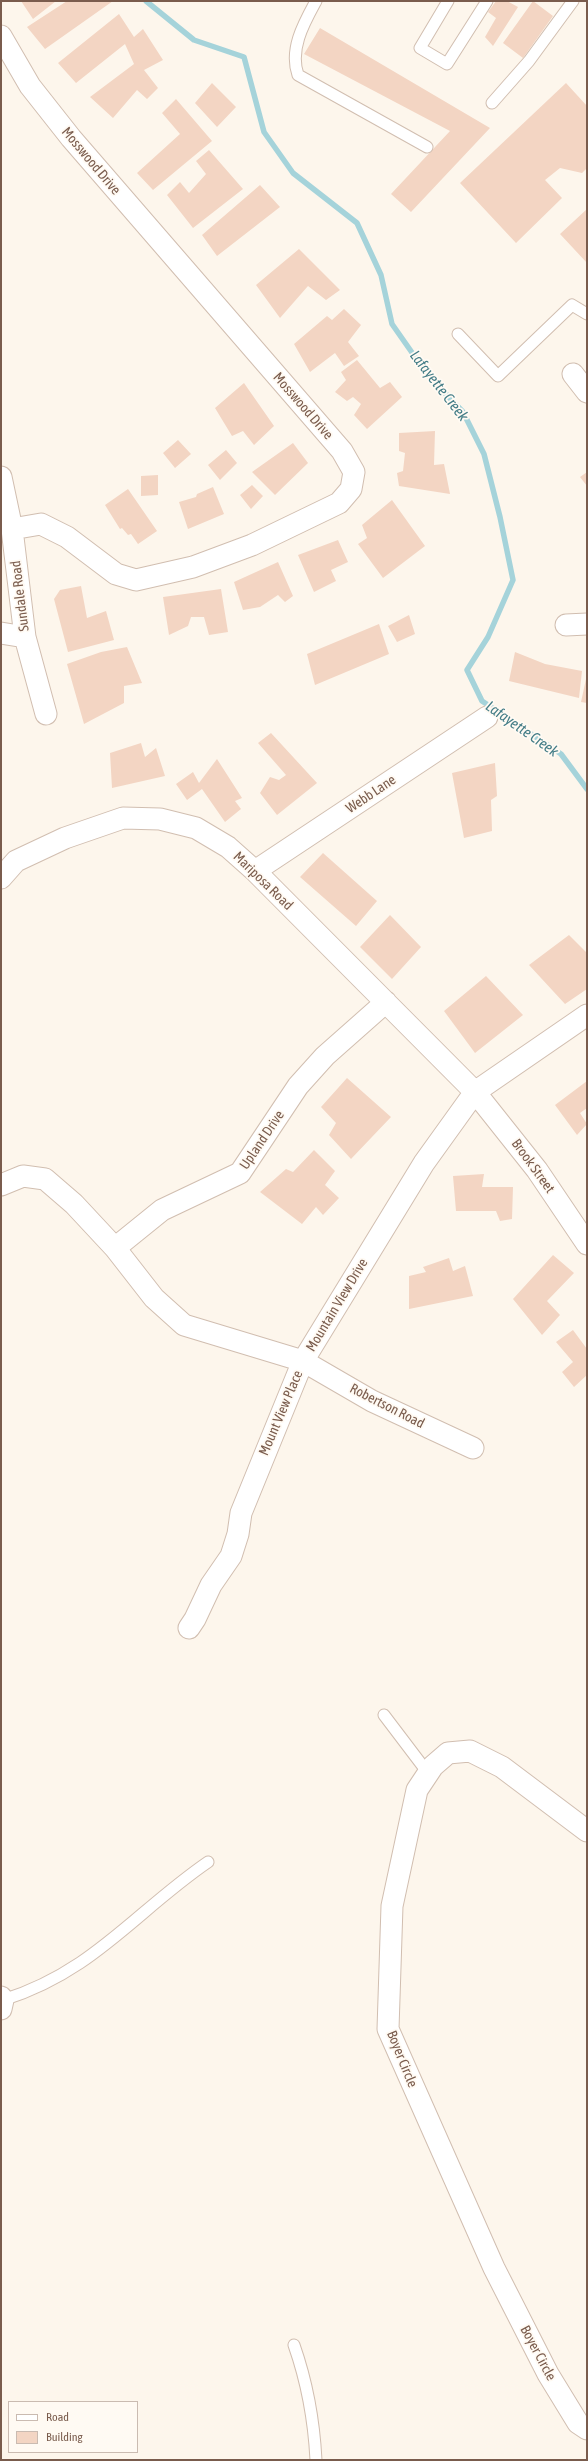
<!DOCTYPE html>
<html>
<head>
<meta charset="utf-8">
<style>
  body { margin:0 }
  #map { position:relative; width:588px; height:2461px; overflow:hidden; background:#fdf6ec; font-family:"Asap Condensed",sans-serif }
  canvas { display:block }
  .frame { position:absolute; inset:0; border:2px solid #7a5c4d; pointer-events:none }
  .legend { position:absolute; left:8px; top:2401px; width:130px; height:52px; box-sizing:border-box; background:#fffaf3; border:1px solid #cabbb1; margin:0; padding:5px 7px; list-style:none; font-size:12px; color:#7a5c4d }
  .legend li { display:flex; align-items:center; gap:8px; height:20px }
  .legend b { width:20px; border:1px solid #cabbb1 }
</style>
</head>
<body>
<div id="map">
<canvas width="588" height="2461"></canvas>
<div class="frame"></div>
<ul class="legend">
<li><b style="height:5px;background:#fff"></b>Road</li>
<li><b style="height:11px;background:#f3d5c3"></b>Building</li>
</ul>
</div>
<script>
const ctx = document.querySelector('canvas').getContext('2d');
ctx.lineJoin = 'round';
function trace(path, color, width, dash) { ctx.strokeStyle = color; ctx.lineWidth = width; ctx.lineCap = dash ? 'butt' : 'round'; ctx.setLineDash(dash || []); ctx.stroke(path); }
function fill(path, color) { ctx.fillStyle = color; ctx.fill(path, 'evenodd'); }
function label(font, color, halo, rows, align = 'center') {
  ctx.font = font + ' "Asap Condensed",sans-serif'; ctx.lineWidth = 3.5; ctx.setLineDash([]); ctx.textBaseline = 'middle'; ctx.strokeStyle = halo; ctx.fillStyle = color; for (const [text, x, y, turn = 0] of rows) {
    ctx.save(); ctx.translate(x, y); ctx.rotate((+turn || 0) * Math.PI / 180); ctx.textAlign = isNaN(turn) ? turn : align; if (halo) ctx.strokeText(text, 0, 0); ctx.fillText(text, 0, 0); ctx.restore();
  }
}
trace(new Path2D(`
  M 146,1 L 194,40 L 244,57 L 264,132 L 293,173 L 357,223 L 381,275 L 392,324 L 427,374 L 463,412 L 484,454 L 500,517 L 513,580 L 488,637 L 467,670 L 482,701 L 561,754 L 587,789`), '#a5d3da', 5.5);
fill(new Path2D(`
  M 21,1 L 56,1 L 33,19 Z
  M 67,1 L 113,1 L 45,49 L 27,27 Z
  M 496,1 L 507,1 L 518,7 L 493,46 L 485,37 L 496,18 L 488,12 Z
  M 533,1 L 553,16 L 523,58 L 503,43 Z
  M 119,14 L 134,37 L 143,29 L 163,60 L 144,70 L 158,88 L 147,99 L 137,90 L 113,118 L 90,97 L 134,64 L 125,44 L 76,83 L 58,63 Z
  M 320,28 L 490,128 L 411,212 L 391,194 L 450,131 L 304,54 Z
  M 212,83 L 236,107 L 217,127 L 195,103 Z
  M 566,83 L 587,106 L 587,168 L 582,173 L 560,168 L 545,180 L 562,198 L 516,243 L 460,183 Z
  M 176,99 L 212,141 L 153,190 L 137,173 L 180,134 L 162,113 Z
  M 209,150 L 243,189 L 193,228 L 167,195 L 180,182 L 189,193 L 206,174 L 196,161 Z
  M 260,185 L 280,207 L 217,256 L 202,235 Z
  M 587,209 L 587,263 L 560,234 Z
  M 299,249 L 340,290 L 326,300 L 308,286 L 280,318 L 256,285 Z
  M 344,309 L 361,325 L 348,342 L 359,356 L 344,366 L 335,353 L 310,372 L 294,344 L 327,316 L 332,320 Z
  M 357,360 L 380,388 L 390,382 L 402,397 L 367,429 L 354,415 L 361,404 L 353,397 L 347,401 L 335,392 L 346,380 L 341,372 Z
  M 244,383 L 274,426 L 254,445 L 243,431 L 232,436 L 215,408 Z
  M 435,431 L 434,465 L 444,464 L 450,494 L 399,486 L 397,473 L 403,471 L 405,453 L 399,451 L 399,433 Z
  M 178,440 L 191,454 L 175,468 L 163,453 Z
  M 293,443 L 308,463 L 275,495 L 252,472 Z
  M 226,450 L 237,463 L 220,480 L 208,465 Z
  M 587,472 L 587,486 L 580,477 Z
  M 158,475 L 158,495 L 141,496 L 141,476 Z
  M 252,485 L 263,496 L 251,509 L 240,495 Z
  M 213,487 L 224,514 L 188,529 L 179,502 L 196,497 L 197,494 Z
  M 128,489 L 157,531 L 138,544 L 131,534 L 128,535 L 122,528 L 120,529 L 105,505 Z
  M 392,500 L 425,546 L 383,578 L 358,544 L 367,538 L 362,525 Z
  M 338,540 L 348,562 L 331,570 L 336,581 L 314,592 L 298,555 Z
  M 278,562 L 293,596 L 285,602 L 278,595 L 260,607 L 243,610 L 234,582 Z
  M 81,586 L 87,618 L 106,611 L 114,640 L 68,652 L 54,599 L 60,590 Z
  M 221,589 L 228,632 L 209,635 L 204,617 L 191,617 L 188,626 L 169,635 L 163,597 Z
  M 409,615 L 415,634 L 397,642 L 388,626 Z
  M 379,624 L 389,654 L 315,685 L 307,654 Z
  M 127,647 L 142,683 L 124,686 L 124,703 L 84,724 L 67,664 L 101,652 Z
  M 515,652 L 545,664 L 582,671 L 579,698 L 509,681 Z
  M 586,679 L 587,679 L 587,703 L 581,702 Z
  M 271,733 L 317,783 L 277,815 L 260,793 L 270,777 L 279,780 L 286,775 L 258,743 Z
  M 141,743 L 145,757 L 156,748 L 165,776 L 112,788 L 110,753 Z
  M 217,759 L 242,798 L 235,801 L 241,809 L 225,822 L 202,789 L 187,800 L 176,784 L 193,772 L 199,783 Z
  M 495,763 L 497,796 L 491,800 L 492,831 L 464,838 L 452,773 Z
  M 323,853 L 377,901 L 356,926 L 300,877 Z
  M 390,915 L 421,947 L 392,979 L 360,947 Z
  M 569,935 L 587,953 L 587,989 L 565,1004 L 529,965 Z
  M 486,976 L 523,1015 L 475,1053 L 444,1011 Z
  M 347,1078 L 391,1117 L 351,1159 L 329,1135 L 336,1123 L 321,1107 Z
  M 587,1081 L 587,1108 L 580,1113 L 587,1124 L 577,1135 L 555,1105 Z
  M 314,1150 L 335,1171 L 325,1185 L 339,1198 L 323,1215 L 316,1207 L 302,1224 L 260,1192 L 286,1169 L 293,1172 Z
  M 484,1174 L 482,1187 L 513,1187 L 512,1219 L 500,1221 L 496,1211 L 456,1211 L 453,1176 Z
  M 553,1255 L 574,1273 L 547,1301 L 560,1315 L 542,1335 L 513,1299 Z
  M 449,1258 L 453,1271 L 465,1266 L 473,1296 L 409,1309 L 409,1276 L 426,1272 L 423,1267 Z
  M 573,1330 L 587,1349 L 587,1375 L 574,1387 L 562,1372 L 573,1362 L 556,1342 Z`), '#f3d5c3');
const lane = new Path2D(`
  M 316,1 C 304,23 289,49 298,75 L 427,147
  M 448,1 L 420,48 L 447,64 L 487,1
  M 492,103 L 529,61 L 573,1
  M 458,334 L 498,376 L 572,305 L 587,314
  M 384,1715 L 428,1773
  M 3,2000 C 93,1972 135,1912 208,1862
  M 294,2345 C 307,2382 314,2421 316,2460`);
const street = new Path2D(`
  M 1,36 L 30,86 L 71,138 L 342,451 L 354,472 L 351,489 L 339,503 L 252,545 L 193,567 L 136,580 L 116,574 L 67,537 L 41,524 L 12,529
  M 573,374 L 587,392
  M 1,477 L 12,529 L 25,637 L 46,714
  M 566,625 L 587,624
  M 1,633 L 25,637
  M 255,871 L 487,717
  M 1,878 L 16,861 L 65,838 L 123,818 L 160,819 L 196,828 L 228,847 L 255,871 L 475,1092 L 537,1170 L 587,1244
  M 1,1185 L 23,1176 L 45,1179 L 74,1204 L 115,1248 L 154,1298 L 184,1325 L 303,1361 L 372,1401 L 473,1448
  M 115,1248 L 162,1210 L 240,1173 L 298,1086 L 325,1056 L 386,1002
  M 189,1628 L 195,1619 L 211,1585 L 231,1556 L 238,1534 L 241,1513 L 303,1361 L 424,1163 L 475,1092 L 587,1015
  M 587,1831 L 502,1767 L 470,1751 L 448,1753 L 433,1766 L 417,1790 L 392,1906 L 388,2029 L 494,2268 L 548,2374 L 578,2423 L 587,2429
  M 1,1997 L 3,2000 L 1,2009`);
trace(lane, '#d1beb0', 13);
trace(street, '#d1beb0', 23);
trace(lane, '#fff', 11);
trace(street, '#fff', 21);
label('14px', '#7a5c4d', '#fffaf3', [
  ["Mosswood Drive",91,161,50],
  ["Mosswood Drive",303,406,49],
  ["Sundale Road",20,596,-97],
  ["Webb Lane",371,794,-34],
  ["Mariposa Road",263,881,44],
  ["Upland Drive",262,1140,-56],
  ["Brook Street",533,1166,54],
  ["Mountain View Drive",337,1305,-59],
  ["Robertson Road",387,1406,27],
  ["Mount View Place",281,1413,-67],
  ["Boyer Circle",402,2059,68],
  ["Boyer Circle",538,2353,62]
]);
label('italic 15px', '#437c86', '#fffaf3', [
  ["Lafayette Creek",439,386,52],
  ["Lafayette Creek",522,729,35]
]);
</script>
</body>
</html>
